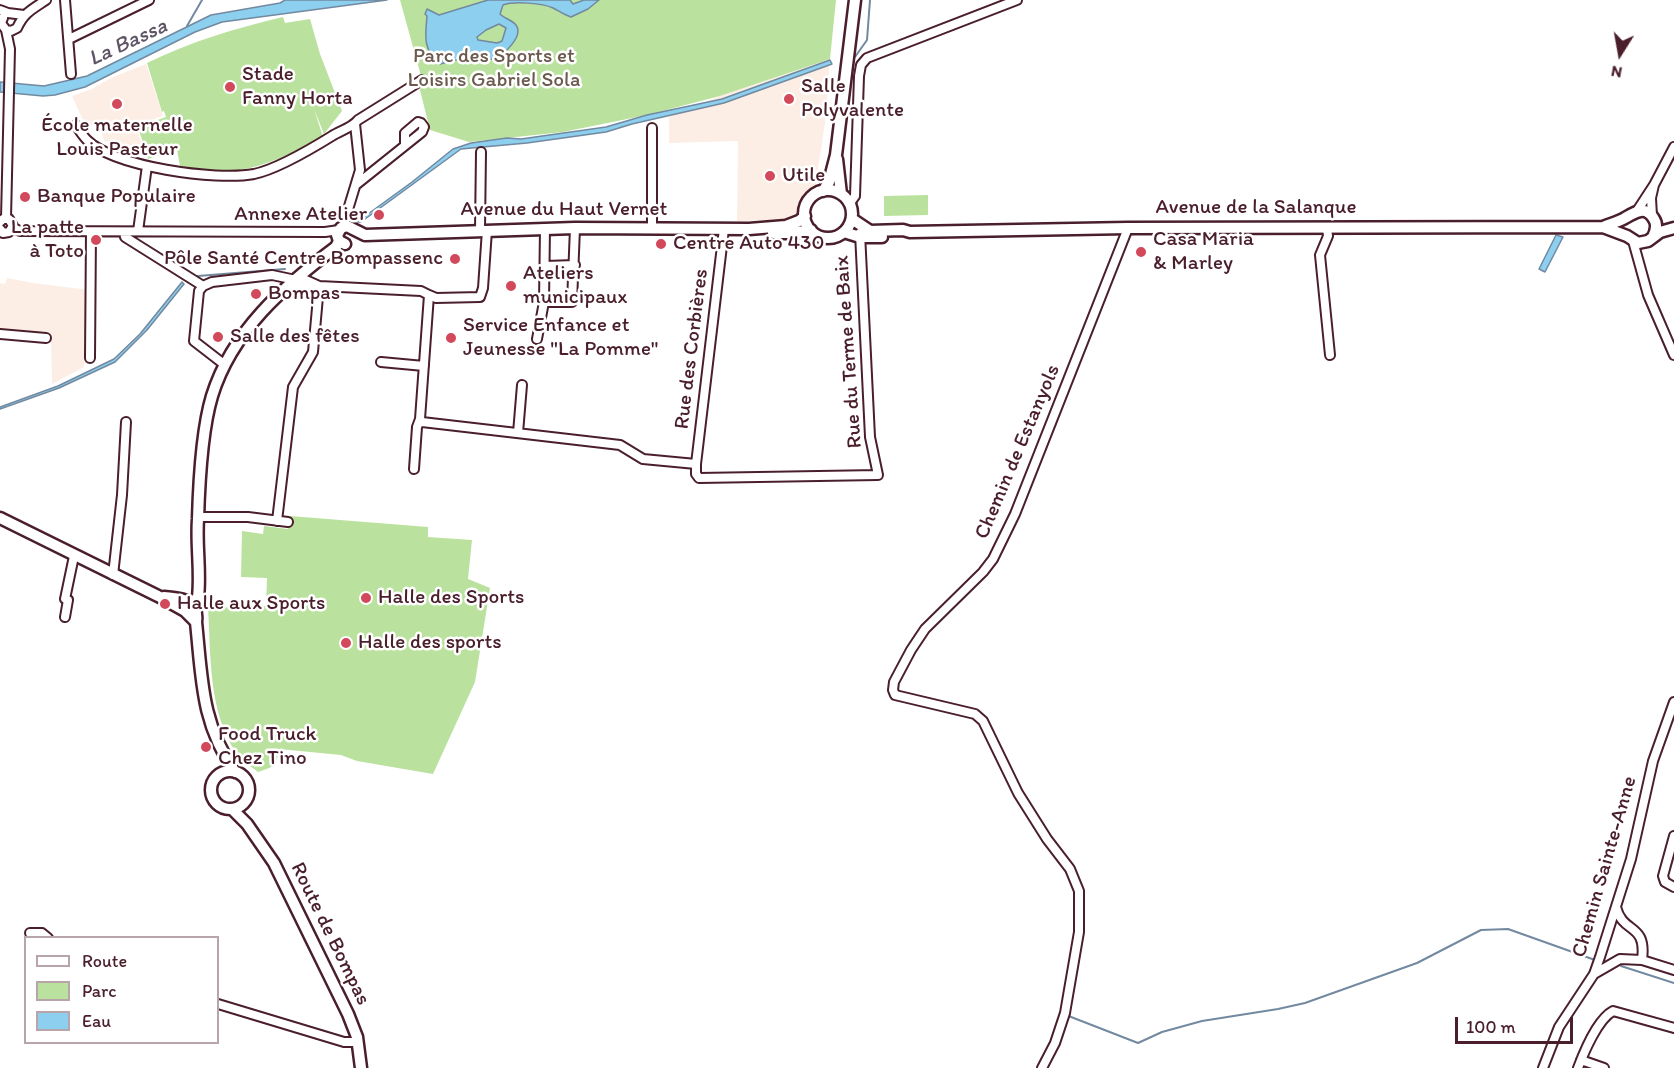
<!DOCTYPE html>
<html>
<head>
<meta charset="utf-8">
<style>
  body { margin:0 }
  #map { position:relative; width:1674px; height:1068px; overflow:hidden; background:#fff; font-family:Itim,sans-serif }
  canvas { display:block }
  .legend { position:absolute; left:24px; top:936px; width:195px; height:108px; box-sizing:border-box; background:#fff; border:2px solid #b7a5aa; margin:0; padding:8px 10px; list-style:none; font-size:18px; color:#4a1f2b }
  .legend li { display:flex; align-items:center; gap:12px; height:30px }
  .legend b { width:30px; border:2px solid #b7a5aa }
  .north { position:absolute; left:1590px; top:24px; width:60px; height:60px; -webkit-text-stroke:4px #fff; paint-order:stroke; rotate:191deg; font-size:16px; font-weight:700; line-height:24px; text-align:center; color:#4a1f2b }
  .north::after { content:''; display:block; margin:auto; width:21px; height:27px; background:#4a1f2b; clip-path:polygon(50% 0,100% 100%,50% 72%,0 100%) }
  .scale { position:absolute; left:1455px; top:1017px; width:118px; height:27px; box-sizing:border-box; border:3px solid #4a1f2b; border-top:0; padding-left:8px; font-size:18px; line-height:21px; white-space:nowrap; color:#4a1f2b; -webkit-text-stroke:4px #fff; paint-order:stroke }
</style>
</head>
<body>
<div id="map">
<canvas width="1674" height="1068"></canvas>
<ul class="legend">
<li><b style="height:8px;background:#fff"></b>Route</li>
<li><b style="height:16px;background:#bae29e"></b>Parc</li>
<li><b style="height:16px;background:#8ccfee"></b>Eau</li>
</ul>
<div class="north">N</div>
<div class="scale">100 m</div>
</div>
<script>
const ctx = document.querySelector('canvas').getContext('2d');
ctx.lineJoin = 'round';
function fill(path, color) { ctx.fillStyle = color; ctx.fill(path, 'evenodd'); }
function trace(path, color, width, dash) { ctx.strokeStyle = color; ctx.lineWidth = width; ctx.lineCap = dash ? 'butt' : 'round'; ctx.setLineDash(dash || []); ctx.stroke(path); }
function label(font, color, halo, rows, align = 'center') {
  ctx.font = font + ' Itim,sans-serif'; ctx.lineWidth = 5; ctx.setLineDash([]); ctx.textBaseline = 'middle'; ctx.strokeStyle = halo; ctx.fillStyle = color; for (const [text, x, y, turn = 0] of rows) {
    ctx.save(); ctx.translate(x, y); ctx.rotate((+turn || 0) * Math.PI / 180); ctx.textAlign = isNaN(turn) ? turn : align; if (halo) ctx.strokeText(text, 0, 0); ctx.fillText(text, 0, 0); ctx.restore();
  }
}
fill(new Path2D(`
  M 830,59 L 825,122 L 815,190 L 793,219 L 737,221 L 738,141 L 669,143 L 669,117 L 720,96 Z
  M 146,64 L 163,116 L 136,125 L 145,155 L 110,141 L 105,142 L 97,123 L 86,127 L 72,96 L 92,89 L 111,78 Z
  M 7,278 L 33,283 L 89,290 L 84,367 L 52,384 L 51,335 L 0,329 L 0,283 L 5,284 Z`), '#fceee4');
fill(new Path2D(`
  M 400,0 L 836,0 L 830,59 L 720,96 L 647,115 L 563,132 L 469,142 L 430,130 L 420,90 L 423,83 Z
  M 283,17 L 285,23 L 310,19 L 320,54 L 342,111 L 324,134 L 314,109 L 323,137 C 290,155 255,172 217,172 C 205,172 192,168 180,166 L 177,150 L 148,159 L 138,127 L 166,117 L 164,111 L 162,112 L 147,63 C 190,42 236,28 283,17 Z
  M 928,195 L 928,215 L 884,216 L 884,196 Z
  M 290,516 L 428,527 L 428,537 L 472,540 L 468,579 L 490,588 L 475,682 L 433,774 L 357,761 L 341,755 L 279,749 C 276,767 275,766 258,772 C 251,766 241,761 237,754 C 208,712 211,656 208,608 L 266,606 L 267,578 L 241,577 L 242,531 L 263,534 L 264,526 L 288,529 Z`), '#bae29e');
const water = new Path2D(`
  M 285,0 L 387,0 L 222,22 L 195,32 L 85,87 L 55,95 L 43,96 L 0,92 L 0,82 L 44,86 L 87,76 L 211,15 L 280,3 Z
  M 488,0 L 570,0 L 573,4 L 584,0 L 599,0 L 588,9 L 571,17 C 564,15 559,11 553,8 C 542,3 514,1 503,5 L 500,14 C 505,19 512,20 516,25 C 524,36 506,50 500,58 L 477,61 L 460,59 L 440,64 C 423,50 425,37 427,16 L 425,14 L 427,9 L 439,15 ZM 499,24 L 506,28 L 502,41 L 497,43 L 478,40 L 477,37 L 486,30 Z
  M 830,60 L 832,64 L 724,103 L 632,124 L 606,132 L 527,143 L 461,149 L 361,222 L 357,222 L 412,182 L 453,149 L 471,143 L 507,138 L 521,139 L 606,127 L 647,115 L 722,99 Z
  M 1556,235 L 1563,237 L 1545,272 L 1539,269 Z
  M 182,282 L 184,284 L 147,330 L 115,362 L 59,388 L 0,409 L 0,407 L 58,386 L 114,359 L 140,334 Z`);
fill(water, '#8ccfee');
trace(water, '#7289a0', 1.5);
trace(new Path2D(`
  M 187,26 L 202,0
  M 855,57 L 867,40 L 870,0
  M 198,276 L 285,269
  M 1621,966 L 1674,983
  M 1066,1015 L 1138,1043 L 1162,1032 L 1202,1021 L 1278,1009 L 1305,1003 L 1417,963 L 1481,930 L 1508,929 L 1595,960`), '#7289a0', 2);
const minor = new Path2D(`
  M 65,0 L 71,74
  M 0,10 L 8,13 L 24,15
  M 3,18 L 1,23 L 6,30 L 10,49 L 6,218
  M 6,30 L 11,31 L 17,28 C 24,13 31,10 46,0
  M 69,39 L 149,0
  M 76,125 C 79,130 82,135 87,140 C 114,167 216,181 254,174 C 278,169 311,149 332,136 C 340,131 353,127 358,120 L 422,80
  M 357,184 L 422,132 L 424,127 L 421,123 L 418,122 L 405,133 L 405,145
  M 1654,185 L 1674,147
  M 850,203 L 855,196 L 859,76 L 861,65 L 867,58 L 1017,0
  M 1637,211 L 1654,185 L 1651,198 L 1652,216
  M 0,222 L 3,219 L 9,219 L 13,226 L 9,232 L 3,233 L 0,229
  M 343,226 L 360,170 L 355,124
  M 13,228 L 20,231 L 325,232 L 339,230
  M 1327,228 L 1328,236 L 1320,255 L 1330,355
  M 652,229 L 652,128
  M 724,229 L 696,464 L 696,474 L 699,478 L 878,475 L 870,437 L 860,233
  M 480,230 L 481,152
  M 138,231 L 147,166
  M 124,232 L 125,237 L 203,286
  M 1633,241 L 1648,295 L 1674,355
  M 545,266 L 575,265
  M 292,284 L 319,286 L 299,277
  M 429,295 L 436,298 L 480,297 L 483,288 L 487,230
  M 544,302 L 572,302 L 575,228
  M 0,334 L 46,338
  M 537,339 L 544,302 L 545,228
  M 90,358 L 91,232
  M 381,362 L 424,366
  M 225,365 L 194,341 L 199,291 L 203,286 L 212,282 L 272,275 L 296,280
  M 420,419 L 422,422 L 620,445 L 643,459 L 696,464
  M 518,433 L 522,385
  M 198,517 L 248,517 L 288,522
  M 277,521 L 293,387 L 313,352 L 319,286 L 421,291 L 429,295 L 420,419 L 417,427 L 414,469
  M 113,575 L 122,495 L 126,422
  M 65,617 L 68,600 L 65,599 L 74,556
  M 1674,836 L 1663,876 L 1665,882 L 1674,887
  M 30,933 L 42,933 L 48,938
  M 1642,960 L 1674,970
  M 1594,974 L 1620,959 L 1642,960 C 1647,922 1623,935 1616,907
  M 218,1004 L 344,1042 L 357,1042
  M 1581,1060 L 1604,1068
  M 1042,1068 L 1055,1043 L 1065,1013 L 1079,932 L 1079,891 L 1070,869 L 1047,839 L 1018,793 L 983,721 L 975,714 L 895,695 L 893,690 L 894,682 L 911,650 L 925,629 L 983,572 L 993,559 L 1015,514 L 1128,228
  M 1543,1068 L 1559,1027 L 1594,974 L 1600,957 L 1631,859 L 1653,761 L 1674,702
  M 1578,1068 C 1584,1052 1598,1019 1613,1011 L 1674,1028`);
const major = new Path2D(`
  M 837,159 L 841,194
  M804 214a24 24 0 1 1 48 0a24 24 0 1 1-48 0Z
  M 823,191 L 829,182 L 836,155 L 855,0
  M 852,219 L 870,231 L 903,230 L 910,232 L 1128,228 L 1603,227 L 1627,236 L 1638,243 L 1648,241 L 1660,232 L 1674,228
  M 1603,227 C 1610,224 1618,222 1625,218 C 1635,212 1646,205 1654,219 C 1658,225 1656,231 1653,237
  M 844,232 L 860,237 L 882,237
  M 773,233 L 791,233 L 811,230
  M 345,244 L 339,241 L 337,235 L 341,228 L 347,226 L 365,235 L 575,228 L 749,229 L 786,226 L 799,221 L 805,216
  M 0,518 L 158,596 L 185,611 L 196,622
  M 164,597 C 181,599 199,598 196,622 C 202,679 201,723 235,772
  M 185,611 L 198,597 C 201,572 196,545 198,519 C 199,484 202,429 212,396 C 232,331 284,286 336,247 L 339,241
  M211 790a19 19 0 1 1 38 0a19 19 0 1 1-38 0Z
  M 232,809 L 247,824 L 274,863 L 348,1014 L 357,1037 L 361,1068`);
trace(minor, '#4a1f2b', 12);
trace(major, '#4a1f2b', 15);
trace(minor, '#fff', 8);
trace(major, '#fff', 10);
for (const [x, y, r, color] of [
  [230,87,6,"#d1495b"],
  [789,99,6,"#d1495b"],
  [117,104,6,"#d1495b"],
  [770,176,6,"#d1495b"],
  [25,197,6,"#d1495b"],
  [379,215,6,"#d1495b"],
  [96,240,6,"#d1495b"],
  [661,244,6,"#d1495b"],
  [1141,252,6,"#d1495b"],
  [455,259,6,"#d1495b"],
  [511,286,6,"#d1495b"],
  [256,294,6,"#d1495b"],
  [218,337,6,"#d1495b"],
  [451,338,6,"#d1495b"],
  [366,598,6,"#d1495b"],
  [165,604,6,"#d1495b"],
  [346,643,6,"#d1495b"],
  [206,747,6,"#d1495b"]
]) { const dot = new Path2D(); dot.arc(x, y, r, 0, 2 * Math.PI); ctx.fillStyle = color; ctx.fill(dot); trace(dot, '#fff', 2); }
label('21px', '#6c5a4e', '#fff', [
  ["Parc des Sports et",494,57],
  ["Loisirs Gabriel Sola",494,81]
]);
label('21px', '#4a1f2b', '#fff', [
  ["Stade",242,75],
  ["Fanny Horta",242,99],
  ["Salle",801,87],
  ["Polyvalente",801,111],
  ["École maternelle",117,126,"center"],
  ["Louis Pasteur",117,150,"center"],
  ["Utile",782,176],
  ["Banque Populaire",37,197],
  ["Annexe Atelier",367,215,"right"],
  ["La patte",84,228,"right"],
  ["à Toto",84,252,"right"],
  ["Casa Maria",1153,240],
  ["& Marley",1153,264],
  ["Centre Auto 430",673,244],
  ["Pôle Santé Centre Bompassenc",443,259,"right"],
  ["Ateliers",523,274],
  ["municipaux",523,298],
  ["Bompas",268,294],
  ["Service Enfance et",463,326],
  ["Jeunesse \"La Pomme\"",463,350],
  ["Salle des fêtes",230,337],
  ["Halle des Sports",378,598],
  ["Halle aux Sports",177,604],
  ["Halle des sports",358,643],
  ["Food Truck",218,735],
  ["Chez Tino",218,759]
], 'left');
label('21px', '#4a1f2b', '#fff', [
  ["Avenue de la Salanque",1256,208],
  ["Avenue du Haut Vernet",564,210],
  ["Rue des Corbières",692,349,-83],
  ["Rue du Terme de Baix",849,352,-94],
  ["Chemin de Estanyols",1018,452,-67],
  ["Chemin Sainte-Anne",1605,867,-74],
  ["Route de Bompas",330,934,64]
]);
label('italic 22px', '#5e5466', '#fff', [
  ["La Bassa",128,43,-25]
]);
</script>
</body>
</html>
